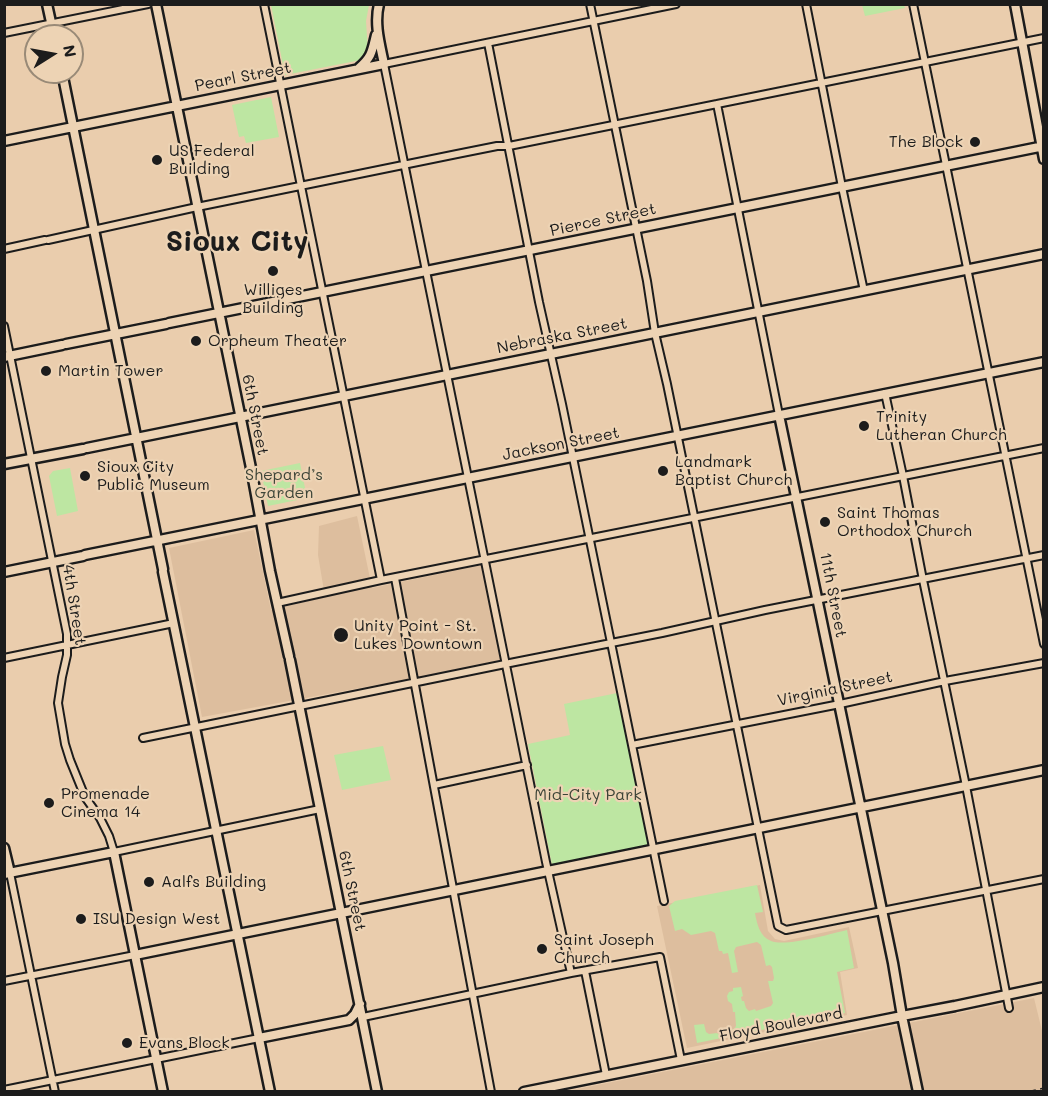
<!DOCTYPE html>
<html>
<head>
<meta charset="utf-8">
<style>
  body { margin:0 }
  #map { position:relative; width:1048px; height:1096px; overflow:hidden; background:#eacdad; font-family:Mali,sans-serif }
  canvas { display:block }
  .frame { position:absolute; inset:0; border:6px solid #1c1c1c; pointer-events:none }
  .north { position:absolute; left:24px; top:24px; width:60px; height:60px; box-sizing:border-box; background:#edd3b4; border:2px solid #998a77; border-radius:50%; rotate:79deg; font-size:16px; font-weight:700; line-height:24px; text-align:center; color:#1c1c1c }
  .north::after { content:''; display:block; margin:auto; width:21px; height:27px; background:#1c1c1c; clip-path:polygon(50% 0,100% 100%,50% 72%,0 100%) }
</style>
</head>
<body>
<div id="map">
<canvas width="1048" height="1096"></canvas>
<div class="frame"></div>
<div class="north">N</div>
</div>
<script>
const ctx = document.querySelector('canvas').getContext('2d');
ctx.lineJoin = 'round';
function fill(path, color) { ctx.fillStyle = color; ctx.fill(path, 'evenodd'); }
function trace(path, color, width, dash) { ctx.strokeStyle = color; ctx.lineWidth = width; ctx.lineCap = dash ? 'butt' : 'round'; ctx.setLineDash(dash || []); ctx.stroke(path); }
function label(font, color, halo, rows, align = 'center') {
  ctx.font = font + ' Mali,sans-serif'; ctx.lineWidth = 4.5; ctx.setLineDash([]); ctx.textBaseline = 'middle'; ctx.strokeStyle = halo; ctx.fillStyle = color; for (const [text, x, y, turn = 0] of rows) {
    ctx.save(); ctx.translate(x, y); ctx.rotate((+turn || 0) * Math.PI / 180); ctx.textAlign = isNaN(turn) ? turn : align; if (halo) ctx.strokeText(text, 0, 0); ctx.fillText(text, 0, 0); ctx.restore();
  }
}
fill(new Path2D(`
  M 357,516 L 372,588 L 482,565 L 501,660 L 409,679 L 202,717 L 169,548 L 254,530 L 271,610 L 325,597 L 318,555 L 319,526 Z
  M 760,885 L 768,931 L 775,939 L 784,941 L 849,927 L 858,968 L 840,972 L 847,1015 L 687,1048 L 657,906 Z
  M 1034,998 L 1043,1035 L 1043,1091 L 562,1092 Z`), '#ddbe9e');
fill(new Path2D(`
  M 271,5 L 369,5 L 366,21 L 368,52 L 361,60 L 285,75 Z
  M 862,5 L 904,5 L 905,8 L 865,16 Z
  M 271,97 L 279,137 L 246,143 L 244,136 L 239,137 L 232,105 Z
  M 300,463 L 307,498 L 268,506 L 261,471 Z
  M 70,468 L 78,511 L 57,516 L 49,476 L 53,471 Z
  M 617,693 L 648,845 L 552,865 L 528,744 L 570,735 L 564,704 Z
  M 383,746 L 391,780 L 342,790 L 334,755 Z
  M 757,885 L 763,912 L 755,913 C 757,924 760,937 771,941 C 786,947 830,934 847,930 L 854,968 L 837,972 L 845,1013 L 697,1043 L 694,1025 L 704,1024 L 706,1032 L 709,1034 L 717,1033 L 718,1034 L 734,1029 L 736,1026 L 735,1012 L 733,1012 L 732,1004 L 728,1001 L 727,996 L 729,992 L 733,991 L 733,988 L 741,987 L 743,996 L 741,997 L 742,1001 L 744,1001 L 746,1008 L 749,1011 L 755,1009 L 756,1011 L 771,1006 L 773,1003 L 768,981 L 773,981 L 774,978 L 772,967 L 770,965 L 766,966 L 761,945 L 757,942 L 736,947 L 734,951 L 738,972 L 732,973 L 728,953 L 723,954 L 722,951 L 719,951 L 715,933 L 711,931 L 691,935 L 682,929 L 675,931 L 669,906 L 675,901 Z`), '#bde6a2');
const street = new Path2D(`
  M 264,4 L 381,580
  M 590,4 L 647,281 L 655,333 L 667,384 L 778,926 L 786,930 L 1044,879
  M 806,4 L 842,187 L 864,291
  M 913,4 L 1044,644
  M 4,33 L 148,4
  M 488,43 L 539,302 L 562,404 L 664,901
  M 717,104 L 779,415
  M 48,240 L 197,207 L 457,154 L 497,146 L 509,146 L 1044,38
  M 4,249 L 45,240
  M 4,326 L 67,634 L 67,655 L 62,677 L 58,703 L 65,744 L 70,760 L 85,797 L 100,818 L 109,836 L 114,852 L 320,809
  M 885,393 L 903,476 L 923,580 L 966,786 L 1009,1008
  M 395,578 L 491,1092
  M 277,603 L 381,580 L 1044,448
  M 4,658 L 174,623
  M 143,738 L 515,662 L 662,633 L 765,610 L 1044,555
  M 632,745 L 840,704 L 945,681 L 1044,663
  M 434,785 L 527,765
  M 10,873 L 55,1092
  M 585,971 L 606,1075
  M 571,973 L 546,862 L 384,64 L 676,4
  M 4,981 L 135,955
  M 363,1017 L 571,973 L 660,957 L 681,1060
  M 4,1090 L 259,1038`);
const secondary = new Path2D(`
  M 47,4 L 54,36
  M 156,4 L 251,468 L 270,571 L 289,656
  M 1015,4 L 1044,159
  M 359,68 C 372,57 372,51 376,35
  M 62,72 L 163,569
  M 4,141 L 384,64 C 380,44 374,24 379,4
  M 169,323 L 1044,146
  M 66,344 L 166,324
  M 4,357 L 62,345
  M 779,415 L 893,963 L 902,1016 L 918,1092
  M 87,448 L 1044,254
  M 4,464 L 83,449
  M 85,555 L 1044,362
  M 4,572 L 83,556
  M 163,572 L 270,1092
  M 290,660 L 377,1092
  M 4,848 L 10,873
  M 4,874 L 114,852 L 163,1092
  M 135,955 L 1044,770
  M 259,1038 L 349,1020 L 355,1014 L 360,1004
  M 524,1092 L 902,1016 L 955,1006 L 1044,987`);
trace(street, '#1c1c1c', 10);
trace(secondary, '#1c1c1c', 13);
trace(street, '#edd3b4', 6);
trace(secondary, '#edd3b4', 8);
trace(new Path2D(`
  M 1027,1092 L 1044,1088`), '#1c1c1c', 1.5, [9, 4.5]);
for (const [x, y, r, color] of [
  [975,142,6,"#1c1c1c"],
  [157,160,6,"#1c1c1c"],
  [273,271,6,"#1c1c1c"],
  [196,341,6,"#1c1c1c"],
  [46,371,6,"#1c1c1c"],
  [864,426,6,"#1c1c1c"],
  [663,471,6,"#1c1c1c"],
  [85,476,6,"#1c1c1c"],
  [825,522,6,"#1c1c1c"],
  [341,635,8,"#1c1c1c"],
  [49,803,6,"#1c1c1c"],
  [149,882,6,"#1c1c1c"],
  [81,919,6,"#1c1c1c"],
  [542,949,6,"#1c1c1c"],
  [127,1043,6,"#1c1c1c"]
]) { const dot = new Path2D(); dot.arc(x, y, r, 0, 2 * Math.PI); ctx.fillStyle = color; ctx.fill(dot); trace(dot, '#edd3b4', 2); }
label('16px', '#1c1c1c', '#edd3b4', [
  ["Pearl Street",243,77,-11],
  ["Pierce Street",603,220,-12],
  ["Nebraska Street",562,336,-11],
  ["6th Street",255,415,79],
  ["Jackson Street",561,444,-11],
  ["11th Street",833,595,79],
  ["4th Street",74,605,81],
  ["Virginia Street",835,689,-12],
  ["6th Street",352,891,78],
  ["Floyd Boulevard",781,1025,-11]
]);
label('16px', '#1c1c1c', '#edd3b4', [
  ["The Block",963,142,"right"],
  ["US Federal",169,151],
  ["Building",169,169],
  ["Williges",273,290,"center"],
  ["Building",273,308,"center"],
  ["Orpheum Theater",208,341],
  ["Martin Tower",58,371],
  ["Trinity",876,417],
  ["Lutheran Church",876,435],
  ["Landmark",675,462],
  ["Baptist Church",675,480],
  ["Sioux City",97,467],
  ["Public Museum",97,485],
  ["Saint Thomas",837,513],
  ["Orthodox Church",837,531],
  ["Unity Point - St.",354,626],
  ["Lukes Downtown",354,644],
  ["Promenade",61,794],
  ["Cinema 14",61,812],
  ["Aalfs Building",161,882],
  ["ISU Design West",93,919],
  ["Saint Joseph",554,940],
  ["Church",554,958],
  ["Evans Block",139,1043]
], 'left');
label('16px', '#3c4437', '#edd3b4', [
  ["Shepard’s",284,475],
  ["Garden",284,493],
  ["Mid-City Park",588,795]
]);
label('bold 28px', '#1c1c1c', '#edd3b4', [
  ["Sioux City",237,242]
]);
</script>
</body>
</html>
